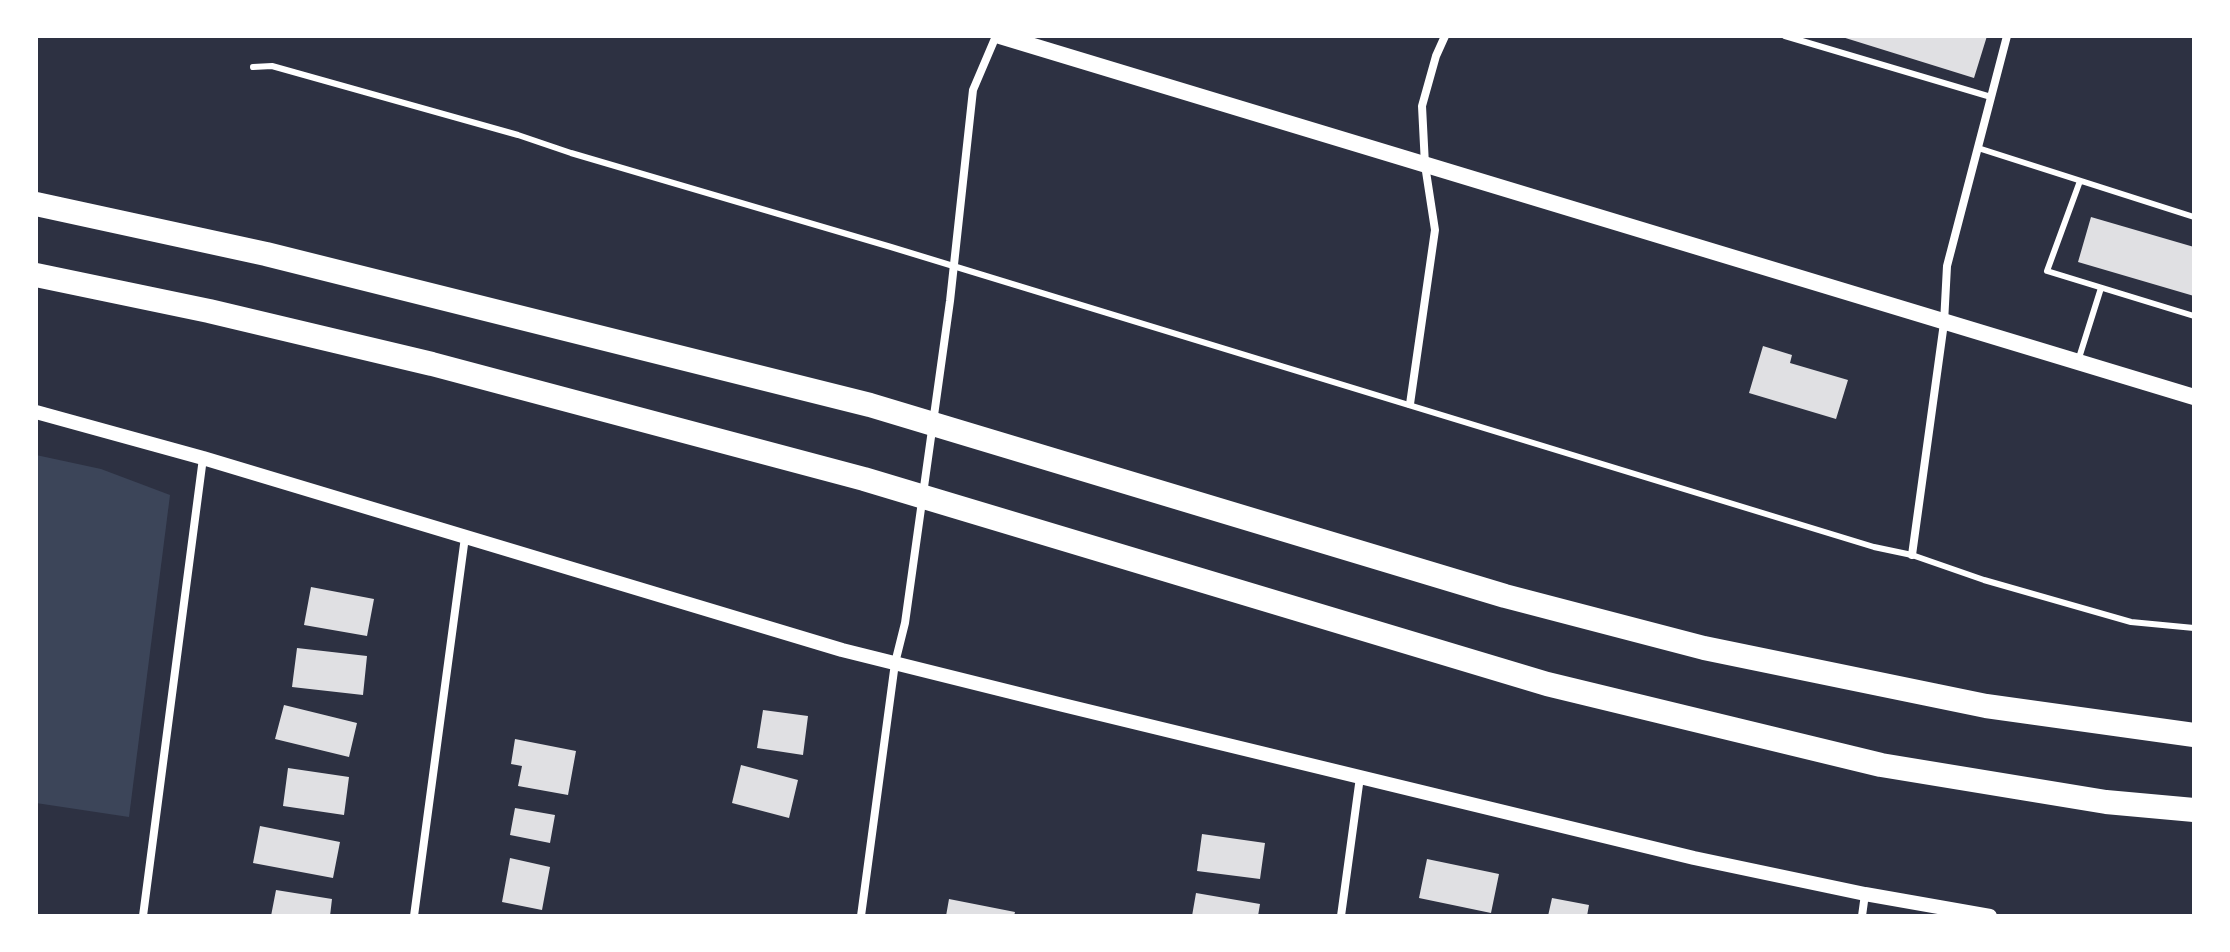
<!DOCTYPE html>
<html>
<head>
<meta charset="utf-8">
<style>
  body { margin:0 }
  #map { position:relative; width:2230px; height:952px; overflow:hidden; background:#2d3142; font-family:Arial,sans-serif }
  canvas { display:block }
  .frame { position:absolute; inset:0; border:38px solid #fff; pointer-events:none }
</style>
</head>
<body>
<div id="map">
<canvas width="2230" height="952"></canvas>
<div class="frame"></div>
</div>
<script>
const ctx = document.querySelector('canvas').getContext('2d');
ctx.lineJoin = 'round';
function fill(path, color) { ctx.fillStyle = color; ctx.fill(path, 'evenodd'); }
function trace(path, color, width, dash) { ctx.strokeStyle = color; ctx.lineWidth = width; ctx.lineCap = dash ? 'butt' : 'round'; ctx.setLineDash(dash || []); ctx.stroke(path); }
fill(new Path2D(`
  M 36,455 L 101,469 L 170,495 L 129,817 L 36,803 Z`), '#3c4559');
fill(new Path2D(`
  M 1839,36 L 1987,36 L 1974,78 Z
  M 2091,217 L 2194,247 L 2194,296 L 2078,262 Z
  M 1763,346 L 1792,355 L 1790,363 L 1848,380 L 1836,419 L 1749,393 Z
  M 311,587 L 374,599 L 367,636 L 304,625 Z
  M 297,648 L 367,656 L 363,695 L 292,687 Z
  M 284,705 L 357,723 L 349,757 L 275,739 Z
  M 763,710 L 808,716 L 803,755 L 757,748 Z
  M 515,739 L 576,751 L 568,795 L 518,786 L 522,766 L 511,764 Z
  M 741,765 L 798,780 L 789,818 L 732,803 Z
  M 288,768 L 349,777 L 344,815 L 283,806 Z
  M 515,808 L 555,815 L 550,843 L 510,835 Z
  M 260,826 L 340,842 L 333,878 L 253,863 Z
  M 1202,834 L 1265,843 L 1260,879 L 1197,871 Z
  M 510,858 L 550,867 L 542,910 L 502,902 Z
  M 1427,859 L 1499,874 L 1491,913 L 1419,898 Z
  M 276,890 L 332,899 L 330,916 L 271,916 Z
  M 1196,893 L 1260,904 L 1258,916 L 1192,916 Z
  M 1552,898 L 1589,905 L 1587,916 L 1548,916 Z
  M 949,899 L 1015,912 L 1014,916 L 946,916 Z`), '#e0e0e3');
trace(new Path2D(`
  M 1785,36 L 1991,97
  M 253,67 L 272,66 L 518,135 L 571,153 L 891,247 L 1874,547 L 1912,555 L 1984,580 L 2131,622 L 2194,628
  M 1978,148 L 2194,217
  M 2080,181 L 2047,271 L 2194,316
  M 2078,361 L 2101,288`), '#fff', 6);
trace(new Path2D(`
  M 1410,404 L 1435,230 L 1425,165 L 1422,106 L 1436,56 L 1445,36
  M 1912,555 L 1944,323 L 1947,266 L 2007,36
  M 143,916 L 203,458
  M 414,916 L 465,537
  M 861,916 L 895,663 L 905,623 L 950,301 L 973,90 L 996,36
  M 1341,916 L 1360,777
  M 1862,916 L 1865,894`), '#fff', 8);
trace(new Path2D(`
  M 36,412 L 203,458 L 842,650 L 1063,705 L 1694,858 L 1865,894 L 1990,916`), '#fff', 14);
trace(new Path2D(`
  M 1000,36 L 2194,397`), '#fff', 16);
trace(new Path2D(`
  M 36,204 L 266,254 L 870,405 L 1505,596 L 1704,648 L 1986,706 L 2194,735
  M 36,275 L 209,311 L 432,364 L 864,479 L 1547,684 L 1881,765 L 2106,802 L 2194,810`), '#fff', 24);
</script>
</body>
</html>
